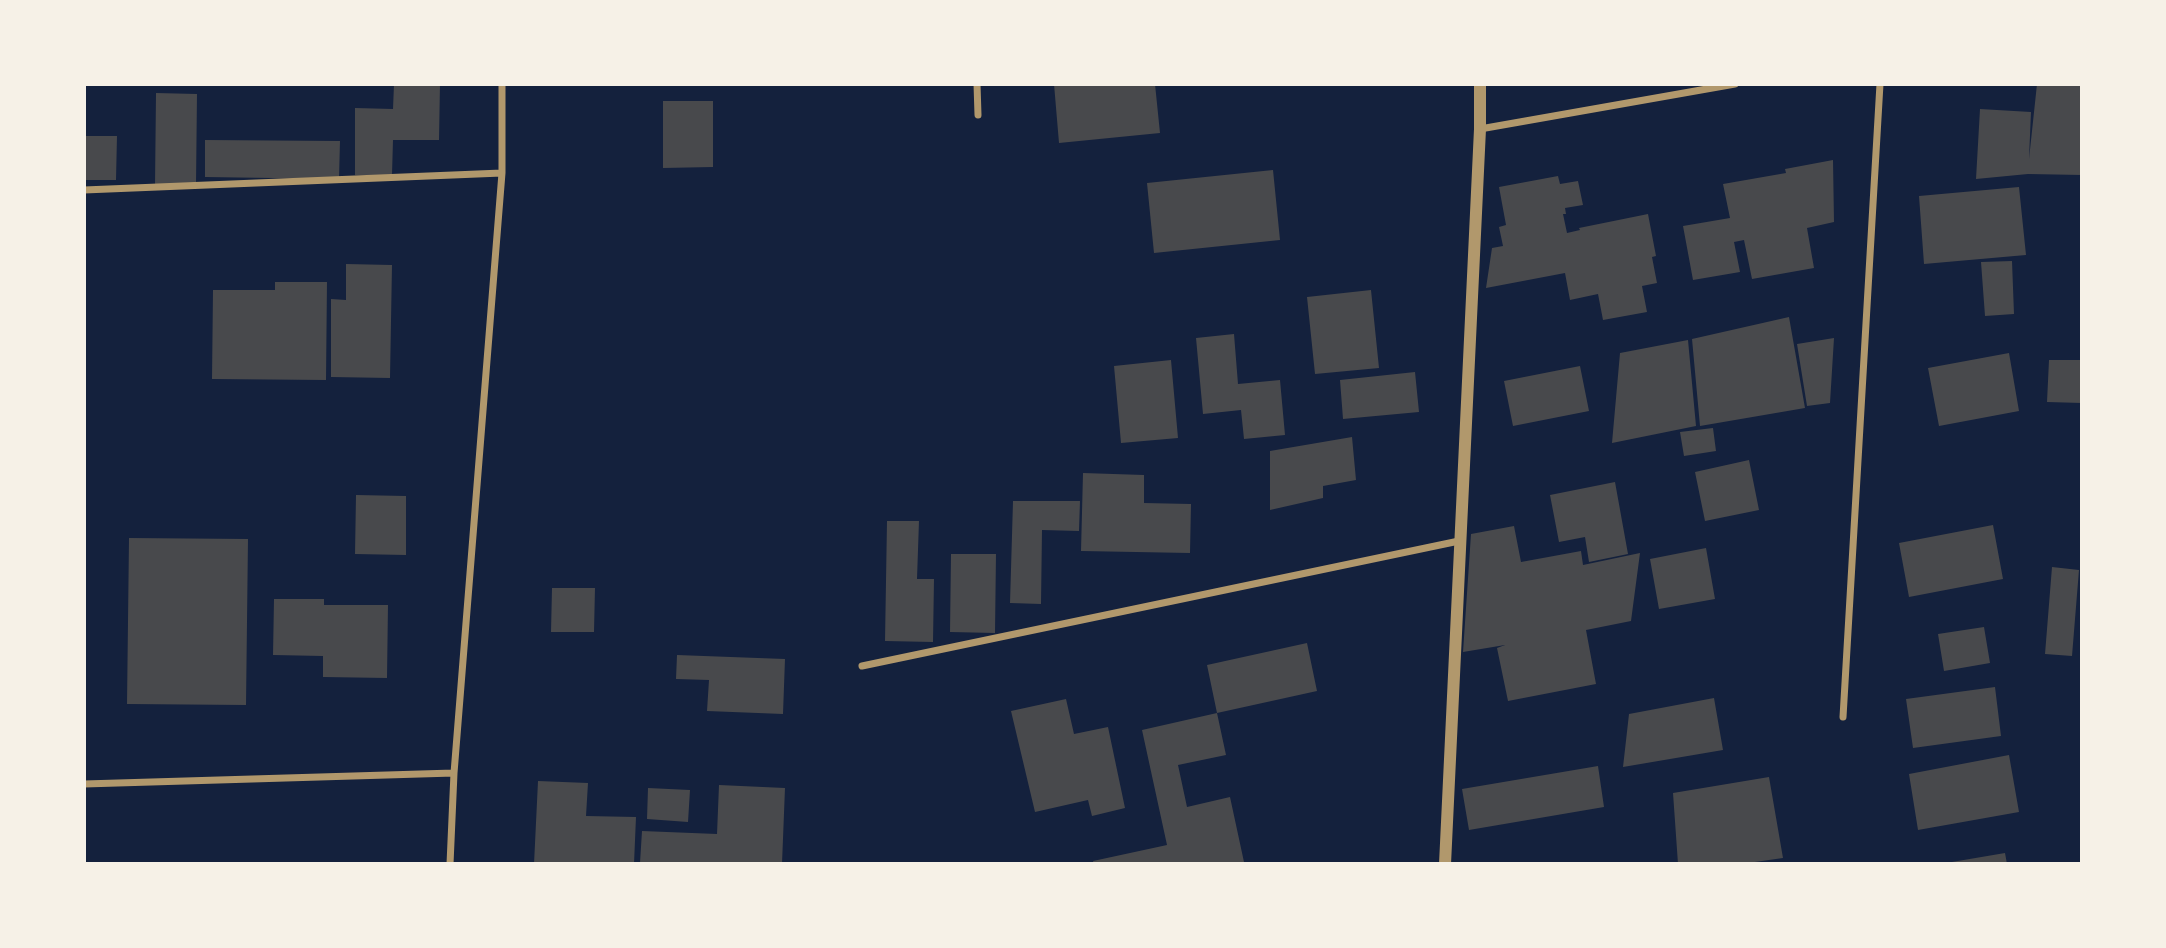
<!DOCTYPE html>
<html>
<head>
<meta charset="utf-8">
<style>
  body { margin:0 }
  #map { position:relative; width:2166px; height:948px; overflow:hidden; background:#14213d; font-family:Spectral,serif }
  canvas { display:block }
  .frame { position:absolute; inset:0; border:86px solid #f6f1e7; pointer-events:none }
</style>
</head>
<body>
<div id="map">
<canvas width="2166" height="948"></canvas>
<div class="frame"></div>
</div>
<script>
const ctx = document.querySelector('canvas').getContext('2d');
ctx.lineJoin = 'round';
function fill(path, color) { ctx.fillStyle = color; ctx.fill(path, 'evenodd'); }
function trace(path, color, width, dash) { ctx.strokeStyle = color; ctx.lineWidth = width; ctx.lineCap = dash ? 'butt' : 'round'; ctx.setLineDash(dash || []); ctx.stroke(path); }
fill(new Path2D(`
  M 394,84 L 440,84 L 439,140 L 393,140 L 392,175 L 355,175 L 355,108 L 393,109 Z
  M 1054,84 L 1155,84 L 1160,133 L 1059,143 Z
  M 2037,84 L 2082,84 L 2082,175 L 2028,174 L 1976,179 L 1980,109 L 2031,112 L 2029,159 Z
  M 156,93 L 197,94 L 196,185 L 155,185 Z
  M 663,101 L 713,101 L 713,167 L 663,168 Z
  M 84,136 L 117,136 L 116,180 L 84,180 Z
  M 205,140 L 340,141 L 339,179 L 205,177 Z
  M 1833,160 L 1834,222 L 1807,228 L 1814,268 L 1752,279 L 1744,240 L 1734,242 L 1740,272 L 1693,280 L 1683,226 L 1730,218 L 1723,184 L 1786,173 L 1785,169 Z
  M 1273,170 L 1280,240 L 1154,253 L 1147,183 Z
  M 1558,176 L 1560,184 L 1578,181 L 1583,205 L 1565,208 L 1566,214 L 1563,214 L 1567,233 L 1580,230 L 1579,228 L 1648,214 L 1656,256 L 1652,257 L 1657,283 L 1642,286 L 1647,312 L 1603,320 L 1598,294 L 1570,300 L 1565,273 L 1486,288 L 1492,248 L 1503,246 L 1499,227 L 1506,225 L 1499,187 Z
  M 2019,187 L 2026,255 L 1924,264 L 1919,196 Z
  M 2012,261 L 2014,314 L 1985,316 L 1981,262 Z
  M 346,264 L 392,265 L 390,378 L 331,377 L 331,299 L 346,300 Z
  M 275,282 L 327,282 L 326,380 L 212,379 L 213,290 L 275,290 Z
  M 1371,290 L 1379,368 L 1315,374 L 1307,297 Z
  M 1789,317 L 1805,408 L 1700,426 L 1692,339 Z
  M 1234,334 L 1238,384 L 1280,380 L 1285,435 L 1244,439 L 1241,410 L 1203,414 L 1196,338 Z
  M 1834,338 L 1830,403 L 1807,406 L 1797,344 Z
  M 1688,340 L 1696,426 L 1612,443 L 1620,353 Z
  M 2009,353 L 2019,411 L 1939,426 L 1928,368 Z
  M 1171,360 L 1178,438 L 1121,443 L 1114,366 Z
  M 2049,360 L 2082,360 L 2082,403 L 2047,402 Z
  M 1580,366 L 1589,411 L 1513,426 L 1504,381 Z
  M 1415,372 L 1419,412 L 1343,419 L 1340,380 Z
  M 1713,428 L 1716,451 L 1684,456 L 1680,432 Z
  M 1352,437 L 1356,480 L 1323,486 L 1323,498 L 1270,510 L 1270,451 Z
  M 1749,460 L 1759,510 L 1705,521 L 1695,472 Z
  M 1083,473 L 1144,475 L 1144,503 L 1191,504 L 1190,553 L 1081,551 Z
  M 1615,482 L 1628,554 L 1589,562 L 1585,537 L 1559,542 L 1550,495 Z
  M 356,495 L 406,496 L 406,555 L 355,554 Z
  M 1013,501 L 1080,501 L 1079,531 L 1042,530 L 1041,604 L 1010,603 Z
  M 887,521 L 919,521 L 917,579 L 934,579 L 933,642 L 885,641 Z
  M 1993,525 L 2003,579 L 1909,597 L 1899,543 Z
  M 1514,526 L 1521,562 L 1581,551 L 1583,565 L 1640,553 L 1631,621 L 1586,630 L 1596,684 L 1508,701 L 1497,648 L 1505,645 L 1463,652 L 1471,534 Z
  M 129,538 L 248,539 L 246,705 L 127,704 Z
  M 1706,548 L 1715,599 L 1659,609 L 1650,559 Z
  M 951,554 L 996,554 L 995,633 L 950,632 Z
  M 2052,567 L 2079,570 L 2072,656 L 2045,654 Z
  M 552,588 L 595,588 L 594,632 L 551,632 Z
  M 274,599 L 324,599 L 324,605 L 388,605 L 387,678 L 323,677 L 323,656 L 273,655 Z
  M 1984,627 L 1990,663 L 1944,671 L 1938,634 Z
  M 1307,643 L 1317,691 L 1217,713 L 1207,665 Z
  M 677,655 L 785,659 L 783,714 L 707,711 L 709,680 L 676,679 Z
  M 1995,687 L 2001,736 L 1913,748 L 1906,699 Z
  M 1714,698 L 1723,750 L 1623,767 L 1629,714 Z
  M 1066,699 L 1074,734 L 1108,727 L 1125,808 L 1092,816 L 1088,800 L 1035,812 L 1011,711 Z
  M 1217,713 L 1226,755 L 1178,765 L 1187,807 L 1230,797 L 1244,862 L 1094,864 L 1093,861 L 1167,845 L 1142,730 Z
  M 2009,755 L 2019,812 L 1918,830 L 1909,774 Z
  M 1598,766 L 1604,807 L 1469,830 L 1462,789 Z
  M 1769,777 L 1783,858 L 1741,864 L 1678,864 L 1673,793 Z
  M 538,781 L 588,783 L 586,816 L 636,817 L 634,864 L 534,864 Z
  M 719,785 L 785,788 L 782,864 L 640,863 L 642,831 L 717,834 Z
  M 648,788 L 690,790 L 688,822 L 647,819 Z
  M 2005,853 L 2007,864 L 1946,864 L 1946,863 Z`), '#48494c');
trace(new Path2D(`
  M 977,84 L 978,115
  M 1480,129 L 1735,84
  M 84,190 L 502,173
  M 862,666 L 1459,541
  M 1843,717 L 1880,84
  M 84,784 L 454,773
  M 450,864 L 454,773 L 502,173 L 502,84`), '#b1986c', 7);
trace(new Path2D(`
  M 1445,864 L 1480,129 L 1480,84`), '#b1986c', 12);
</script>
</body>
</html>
